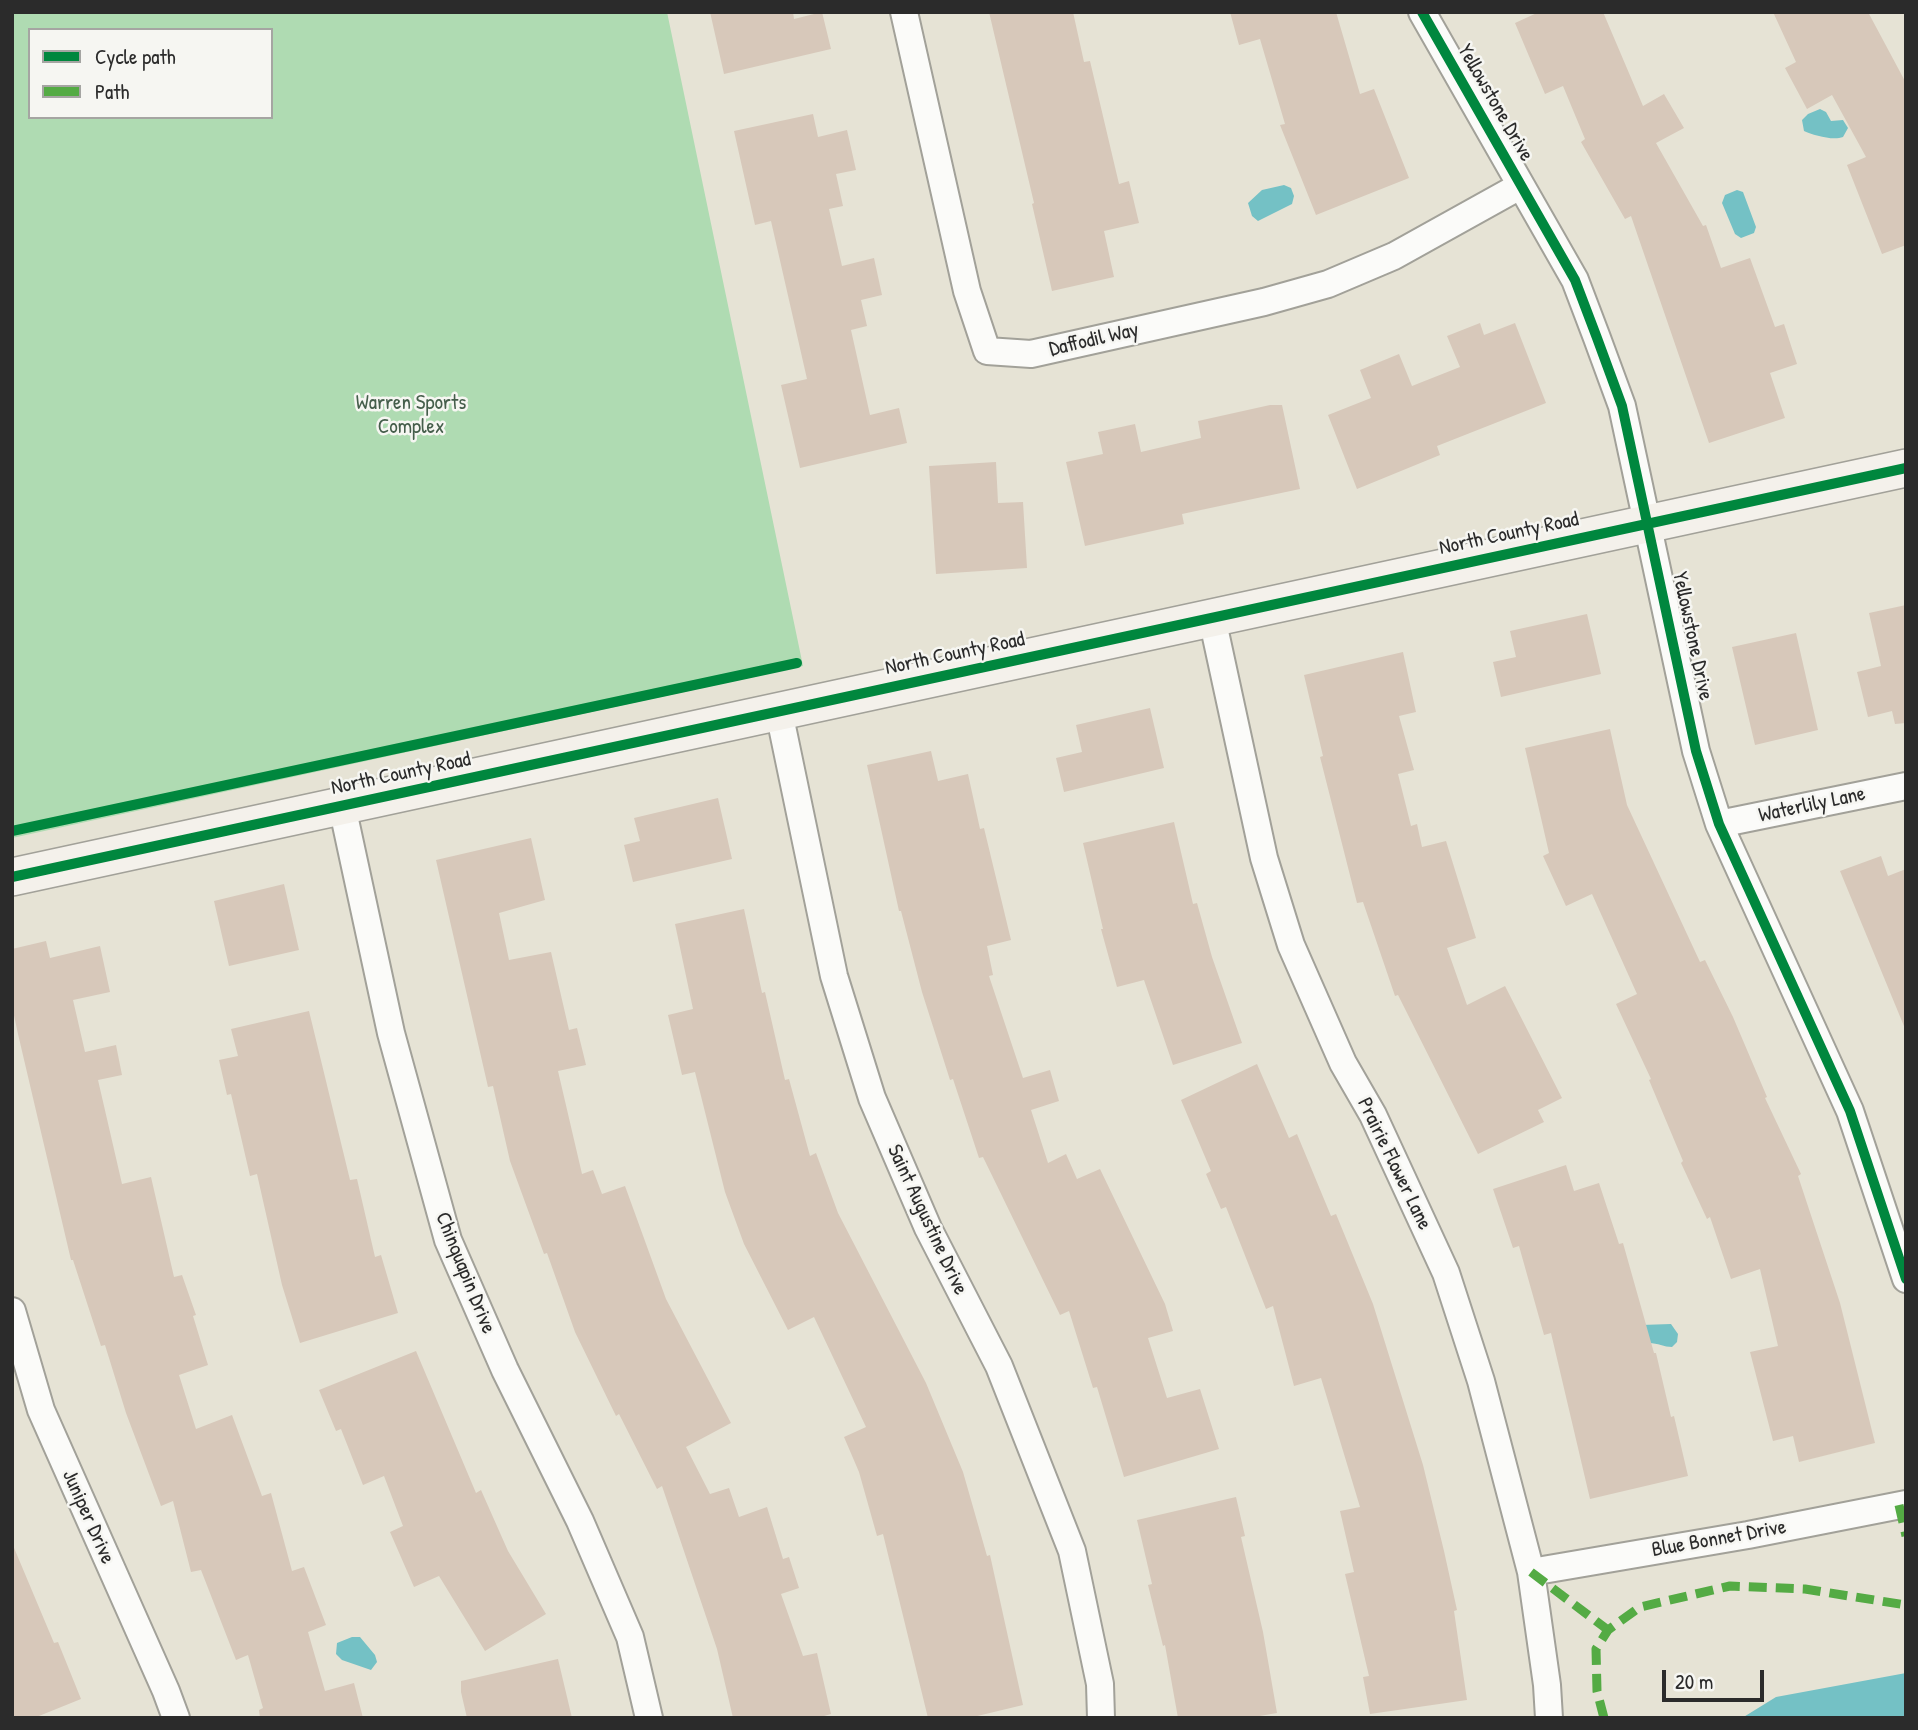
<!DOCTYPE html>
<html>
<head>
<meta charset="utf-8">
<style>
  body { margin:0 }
  #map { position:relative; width:1918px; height:1730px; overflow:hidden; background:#e6e3d5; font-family:"Patrick Hand",sans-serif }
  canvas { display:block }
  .frame { position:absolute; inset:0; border:14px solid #2b2b2b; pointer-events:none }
  .legend { position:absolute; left:28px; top:28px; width:245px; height:91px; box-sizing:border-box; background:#f6f6f2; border:2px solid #a5a5a2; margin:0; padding:9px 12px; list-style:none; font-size:21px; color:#2b2b2b }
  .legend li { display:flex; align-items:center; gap:14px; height:35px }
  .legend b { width:35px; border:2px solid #a5a5a2 }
  .scale { position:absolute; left:1662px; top:1670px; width:102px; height:32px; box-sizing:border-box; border:4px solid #2b2b2b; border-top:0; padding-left:9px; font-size:21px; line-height:24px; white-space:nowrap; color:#2b2b2b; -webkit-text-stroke:5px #f6f6f2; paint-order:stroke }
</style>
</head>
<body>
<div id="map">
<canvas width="1918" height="1730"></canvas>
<div class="frame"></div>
<ul class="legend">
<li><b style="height:9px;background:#00873e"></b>Cycle path</li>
<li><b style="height:9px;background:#54ab44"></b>Path</li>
</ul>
<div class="scale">20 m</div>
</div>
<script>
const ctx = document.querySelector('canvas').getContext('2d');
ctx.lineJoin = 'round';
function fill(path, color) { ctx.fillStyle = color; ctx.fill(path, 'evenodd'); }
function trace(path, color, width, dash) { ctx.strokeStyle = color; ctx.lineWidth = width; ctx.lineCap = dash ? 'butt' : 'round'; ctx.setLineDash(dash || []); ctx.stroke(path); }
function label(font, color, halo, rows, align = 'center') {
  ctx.font = font + ' "Patrick Hand",sans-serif'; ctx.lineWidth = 5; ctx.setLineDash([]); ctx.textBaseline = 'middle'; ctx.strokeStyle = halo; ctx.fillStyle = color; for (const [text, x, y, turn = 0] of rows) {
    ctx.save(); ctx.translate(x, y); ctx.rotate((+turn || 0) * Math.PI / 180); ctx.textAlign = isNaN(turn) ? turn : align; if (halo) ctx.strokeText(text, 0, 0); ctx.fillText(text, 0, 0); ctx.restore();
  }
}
fill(new Path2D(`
  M 12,12 L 667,12 L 803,666 L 12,838 ZM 30,30 L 271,30 L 271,117 L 30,117 Z`), '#afdbb2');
fill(new Path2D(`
  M 1820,109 L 1826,112 L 1831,121 L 1843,120 L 1848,128 L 1843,137 C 1833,141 1813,135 1804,131 L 1802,120 L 1808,114 Z
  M 1284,185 L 1291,188 L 1294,196 L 1292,204 L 1258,221 L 1252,216 L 1248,203 L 1262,190 Z
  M 1737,190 L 1743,192 L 1756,227 L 1754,233 L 1741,238 L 1735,234 L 1722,203 L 1725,195 Z
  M 1671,1324 L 1678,1334 L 1677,1342 L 1672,1347 C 1664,1347 1658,1343 1649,1343 L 1641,1325 Z
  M 352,1637 L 360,1637 L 375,1655 L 377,1662 L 371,1670 L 342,1660 L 336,1654 L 337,1643 Z
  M 1906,1673 L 1906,1718 L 1742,1718 L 1776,1697 Z`), '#74c1c5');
fill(new Path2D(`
  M 710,12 L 793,12 L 794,19 L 822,12 L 831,49 L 724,74 Z
  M 989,12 L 1073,12 L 1084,62 L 1090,61 L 1119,184 L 1129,181 L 1139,223 L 1104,231 L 1114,277 L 1052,291 L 1032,204 L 1034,203 Z
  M 1230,12 L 1336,12 L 1360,94 L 1374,89 L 1409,178 L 1316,215 L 1280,125 L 1285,124 L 1260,39 L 1239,45 Z
  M 1539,12 L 1603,12 L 1643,106 L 1664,94 L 1684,128 L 1656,143 L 1703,226 L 1706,225 L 1721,268 L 1750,258 L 1775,327 L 1784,324 L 1797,364 L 1770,373 L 1785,418 L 1709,443 L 1631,216 L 1625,219 L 1581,142 L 1585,139 L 1563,86 L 1545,94 L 1515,23 Z
  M 1773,12 L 1868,12 L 1906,83 L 1906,245 L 1882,254 L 1847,165 L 1866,157 L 1832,95 L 1807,109 L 1785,68 L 1796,62 Z
  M 813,114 L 818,137 L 847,130 L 856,170 L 836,174 L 843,206 L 829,209 L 842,266 L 874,258 L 882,295 L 861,300 L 867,326 L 851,330 L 870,415 L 899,408 L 907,443 L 800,468 L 781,385 L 807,379 L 771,221 L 755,225 L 734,131 Z
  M 1480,323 L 1484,335 L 1515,323 L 1546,403 L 1437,446 L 1440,455 L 1357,489 L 1328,415 L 1371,398 L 1360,370 L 1399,354 L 1412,386 L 1460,367 L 1447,336 Z
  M 1270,405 L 1282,405 L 1300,489 L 1182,514 L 1184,524 L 1085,546 L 1066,462 L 1103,454 L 1098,432 L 1135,424 L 1141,452 L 1201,438 L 1198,421 Z
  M 996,462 L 998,503 L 1023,502 L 1027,568 L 936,574 L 929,466 Z
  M 1906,605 L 1906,723 L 1895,724 L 1892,711 L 1868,717 L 1857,672 L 1881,666 L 1869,613 Z
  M 1587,614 L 1601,674 L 1501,697 L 1493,662 L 1516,657 L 1510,631 Z
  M 1796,633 L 1818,730 L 1755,745 L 1732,647 Z
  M 1403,652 L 1416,712 L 1399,716 L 1414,770 L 1398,774 L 1411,826 L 1417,824 L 1422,847 L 1446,841 L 1476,938 L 1447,948 L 1467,1005 L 1505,986 L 1562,1098 L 1538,1110 L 1544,1122 L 1478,1154 L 1398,995 L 1395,996 L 1363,902 L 1357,903 L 1320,757 L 1323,756 L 1304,675 Z
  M 1150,708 L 1164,768 L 1064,792 L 1056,758 L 1082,752 L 1076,725 Z
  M 1610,729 L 1627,805 L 1700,962 L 1705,960 L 1733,1017 L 1767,1097 L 1765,1098 L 1801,1174 L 1798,1176 L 1840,1303 L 1875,1443 L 1799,1462 L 1793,1436 L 1773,1441 L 1750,1352 L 1778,1346 L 1760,1269 L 1731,1279 L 1710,1217 L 1707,1219 L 1681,1163 L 1683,1161 L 1649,1080 L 1651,1079 L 1616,1004 L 1637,994 L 1592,894 L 1566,906 L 1543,856 L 1549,853 L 1525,748 Z
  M 931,751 L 938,781 L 968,774 L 980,829 L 984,828 L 1011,940 L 987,946 L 993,975 L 989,976 L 1023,1078 L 1050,1070 L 1059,1101 L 1031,1110 L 1048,1163 L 1066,1154 L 1077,1179 L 1100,1169 L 1165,1304 L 1173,1331 L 1148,1338 L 1167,1398 L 1200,1389 L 1219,1449 L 1124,1477 L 1097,1387 L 1093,1388 L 1069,1311 L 1060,1315 L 983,1157 L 979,1158 L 953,1079 L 950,1080 L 922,992 L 901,911 L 899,911 L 867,765 Z
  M 718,798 L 732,859 L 633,882 L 624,845 L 640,841 L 634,818 Z
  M 1174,822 L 1193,904 L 1197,903 L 1212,957 L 1242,1043 L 1173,1065 L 1144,980 L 1117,987 L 1101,929 L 1103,929 L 1083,843 Z
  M 531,838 L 545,900 L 499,913 L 509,960 L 551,952 L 569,1030 L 577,1028 L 586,1065 L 558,1071 L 582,1174 L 593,1170 L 602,1194 L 625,1186 L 666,1299 L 731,1423 L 686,1447 L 710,1494 L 729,1488 L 739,1517 L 767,1507 L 783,1559 L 789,1557 L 799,1588 L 781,1594 L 803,1656 L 817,1653 L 831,1714 L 817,1718 L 733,1718 L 717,1649 L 662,1486 L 657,1489 L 619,1414 L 616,1416 L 575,1332 L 547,1253 L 544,1254 L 510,1161 L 493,1086 L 488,1087 L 436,860 Z
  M 1881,856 L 1888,876 L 1906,869 L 1906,1031 L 1840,871 Z
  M 284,884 L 299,950 L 229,966 L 214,901 Z
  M 744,909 L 762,993 L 765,992 L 785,1080 L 789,1079 L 810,1156 L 816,1153 L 838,1213 L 926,1383 L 963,1472 L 987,1556 L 990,1555 L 1023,1705 L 969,1718 L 928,1718 L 883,1534 L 877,1536 L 859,1472 L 844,1437 L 866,1427 L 814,1317 L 788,1330 L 744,1244 L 725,1192 L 695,1072 L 682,1075 L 668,1015 L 693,1009 L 675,924 Z
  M 46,941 L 50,958 L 100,946 L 110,992 L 73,1000 L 85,1052 L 116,1045 L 122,1075 L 98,1080 L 122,1184 L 151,1177 L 174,1277 L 182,1275 L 196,1315 L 193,1316 L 208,1365 L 179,1375 L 196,1429 L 232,1415 L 262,1496 L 271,1493 L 292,1571 L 304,1567 L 326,1625 L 308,1632 L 325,1691 L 354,1683 L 363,1718 L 260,1718 L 259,1710 L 263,1708 L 248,1655 L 236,1660 L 201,1570 L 191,1572 L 173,1501 L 161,1506 L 126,1413 L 105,1345 L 101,1346 L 73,1260 L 71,1260 L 18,1034 L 12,1006 L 12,949 Z
  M 309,1011 L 350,1180 L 357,1179 L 375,1257 L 381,1255 L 398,1313 L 300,1343 L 282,1285 L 257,1174 L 250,1176 L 231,1094 L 227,1095 L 219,1060 L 238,1056 L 231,1029 Z
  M 1257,1064 L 1289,1138 L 1297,1134 L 1331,1216 L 1336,1214 L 1373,1304 L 1423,1465 L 1444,1551 L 1457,1610 L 1454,1611 L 1467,1700 L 1370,1714 L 1363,1677 L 1369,1676 L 1345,1574 L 1354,1572 L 1340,1511 L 1360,1507 L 1321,1378 L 1294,1386 L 1273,1306 L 1266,1309 L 1226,1207 L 1221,1209 L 1206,1174 L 1211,1171 L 1181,1100 Z
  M 1566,1165 L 1574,1191 L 1599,1183 L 1619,1244 L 1623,1243 L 1654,1353 L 1656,1353 L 1671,1417 L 1674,1416 L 1688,1476 L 1590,1499 L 1551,1333 L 1544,1335 L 1519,1246 L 1513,1248 L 1493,1189 Z
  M 416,1351 L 476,1493 L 481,1490 L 508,1551 L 546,1614 L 485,1651 L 439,1576 L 414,1587 L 390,1532 L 403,1526 L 384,1476 L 363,1485 L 341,1429 L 336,1431 L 319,1390 Z
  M 1236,1497 L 1245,1536 L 1241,1537 L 1263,1632 L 1277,1713 L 1248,1718 L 1178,1718 L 1165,1645 L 1163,1646 L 1148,1585 L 1152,1584 L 1137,1520 Z
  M 12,1543 L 54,1643 L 58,1642 L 81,1699 L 34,1718 L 12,1718 Z
  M 558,1659 L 572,1718 L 467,1718 L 461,1692 L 461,1681 Z`), '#d7c8ba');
const street = new Path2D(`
  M 904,12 L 967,291 L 987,351 L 1031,354 L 1264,302 L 1328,284 L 1394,256 L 1520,186
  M 1422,12 L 1575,280 L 1597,338 L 1622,406 L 1696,751 L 1719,824 L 1850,1111 L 1906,1279
  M 1212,618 L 1264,858 L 1291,945 L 1343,1063 L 1373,1115 L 1446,1273 L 1481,1381 L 1531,1572 L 1547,1685 L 1549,1718
  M 779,712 L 834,976 L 872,1098 L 928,1228 L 999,1366 L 1072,1551 L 1100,1684 L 1101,1718
  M 342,806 L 391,1033 L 448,1240 L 505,1370 L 580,1521 L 630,1637 L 649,1718
  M 1719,824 L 1906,786
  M 12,1311 L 41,1410 L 166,1691 L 176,1718
  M 1531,1572 L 1748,1535 L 1906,1504`);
const secondary = new Path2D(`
  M 12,877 L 1906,468`);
trace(street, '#a2a199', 30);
trace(secondary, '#a2a199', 40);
trace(street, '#fbfbf9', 26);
trace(secondary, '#f4f1eb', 37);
trace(new Path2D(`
  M 1899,1505 L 1906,1536
  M 1531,1572 L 1608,1630
  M 1604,1718 L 1597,1691 L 1596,1649 L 1608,1630 L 1640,1607 L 1730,1586 L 1805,1589 L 1906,1605`), '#54ab44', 9, [18, 9]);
trace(new Path2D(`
  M 1422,12 L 1575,280 L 1597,338 L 1622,406 L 1696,751 L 1719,824 L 1850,1111 L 1906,1279
  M 12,831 L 797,663
  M 12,877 L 1906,468`), '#00873e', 10);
label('21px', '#2b2b2b', '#f6f6f2', [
  ["Yellowstone Drive",1495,103,60],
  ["Daffodil Way",1094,340,-13],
  ["North County Road",1509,534,-12],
  ["Yellowstone Drive",1692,636,78],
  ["North County Road",955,654,-12],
  ["North County Road",401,774,-12],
  ["Waterlily Lane",1812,805,-12],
  ["Prairie Flower Lane",1394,1164,64],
  ["Saint Augustine Drive",927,1220,65],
  ["Chinquapin Drive",465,1273,68],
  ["Juniper Drive",88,1517,66],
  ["Blue Bonnet Drive",1719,1539,-10]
]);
label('21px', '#455e4b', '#f6f6f2', [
  ["Warren Sports",411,403],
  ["Complex",411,427]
]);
</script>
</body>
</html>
